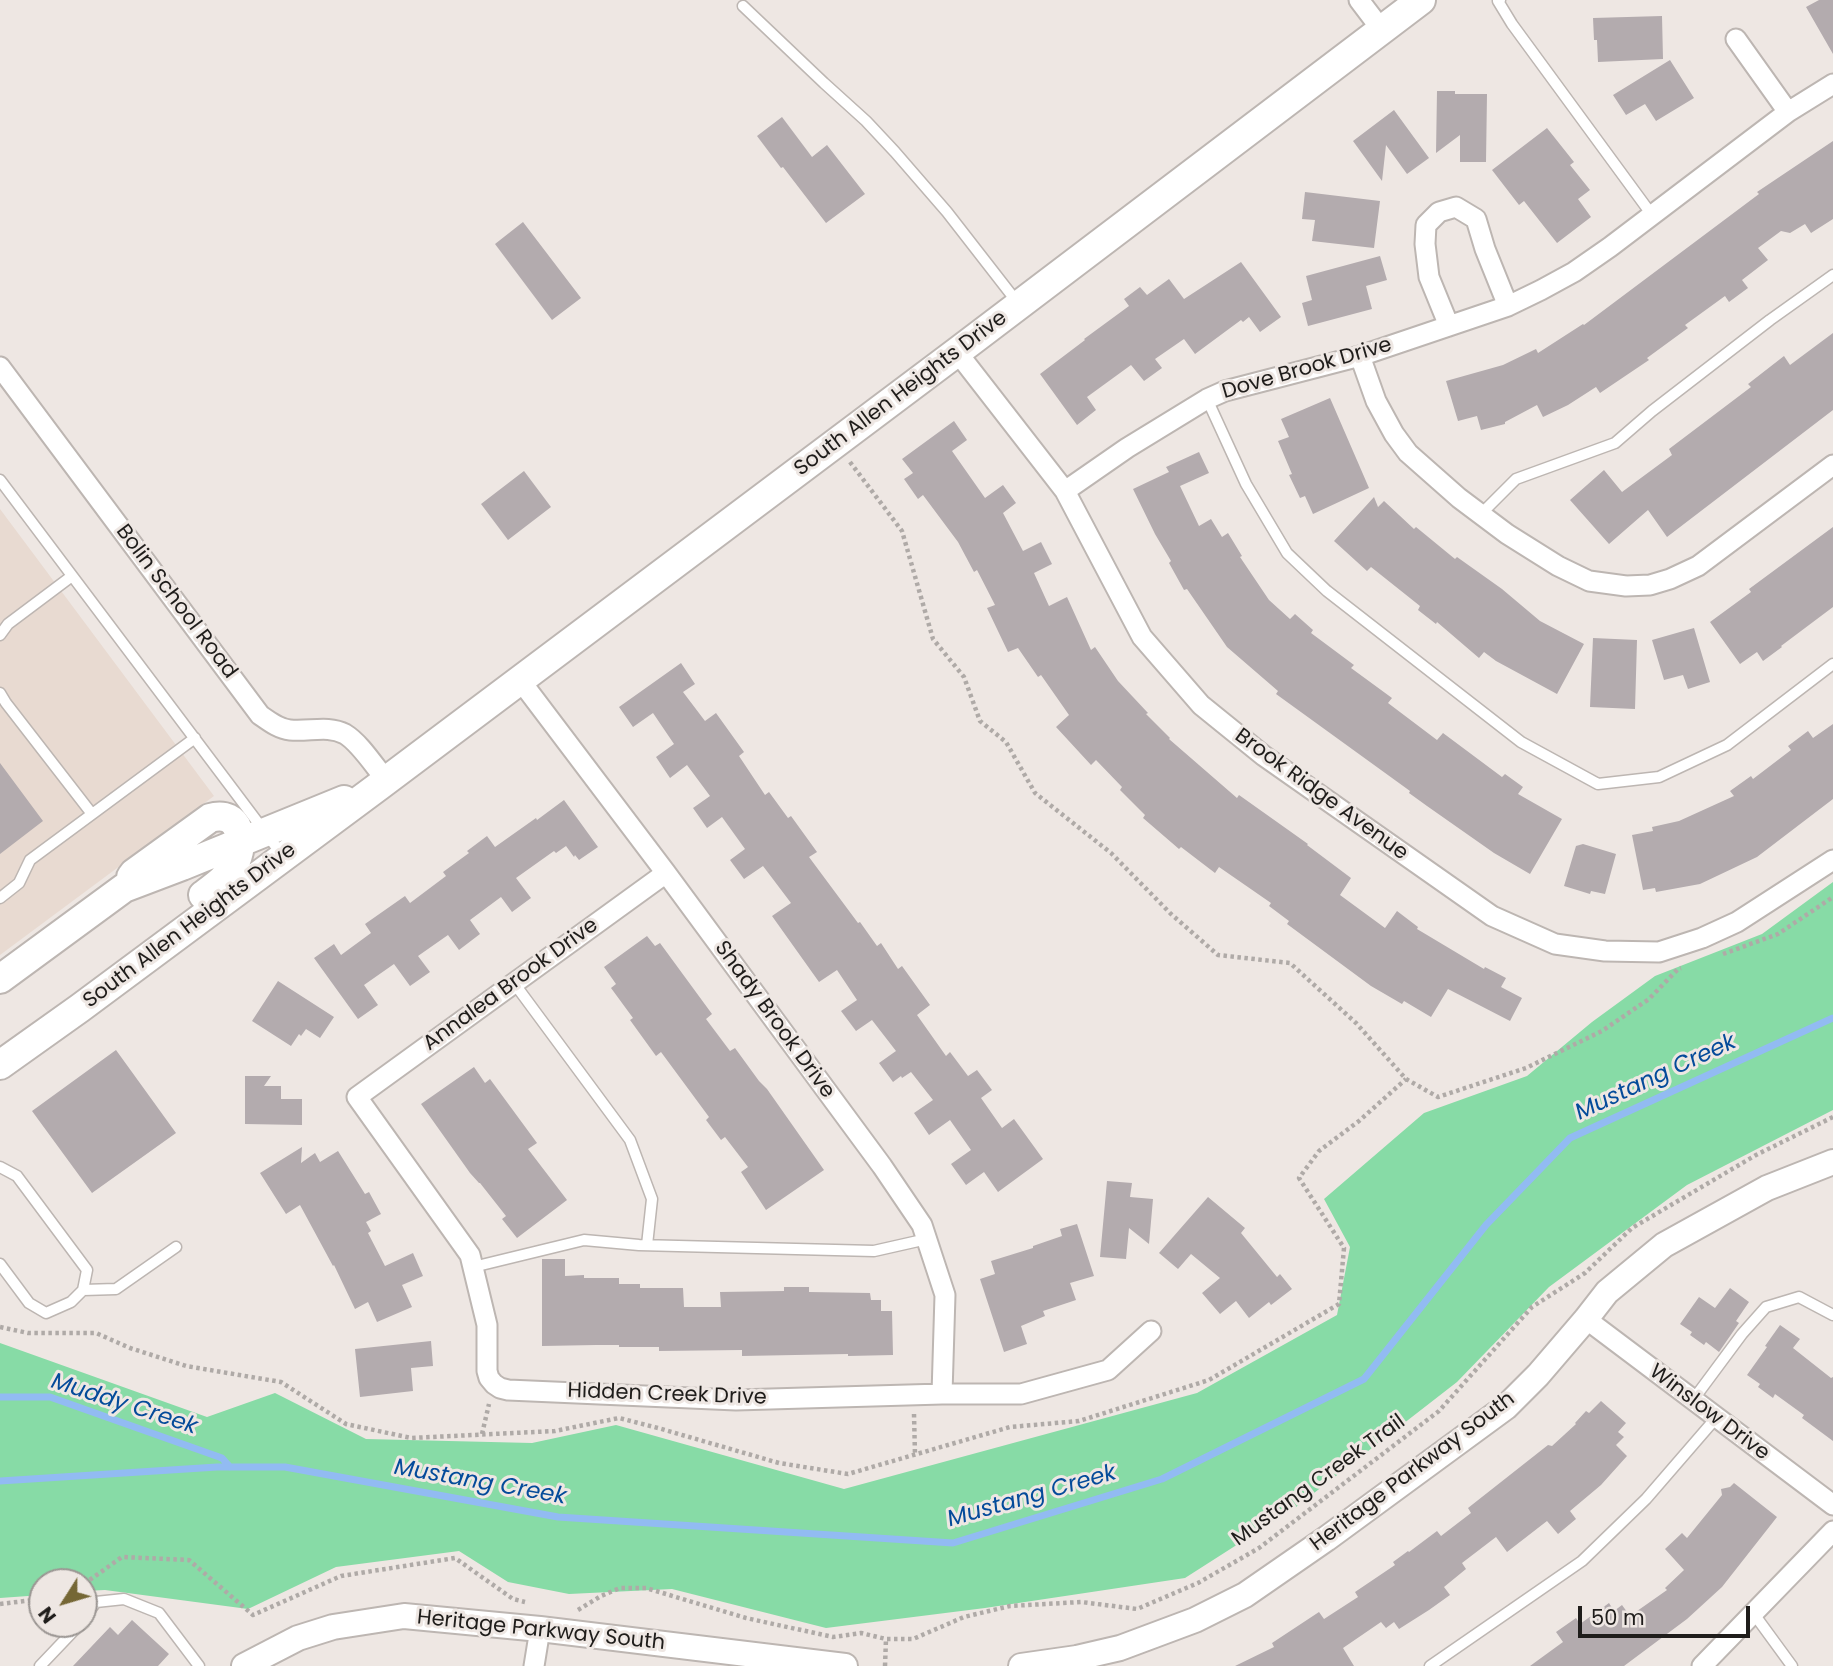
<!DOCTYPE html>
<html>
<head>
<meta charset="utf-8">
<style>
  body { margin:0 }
  #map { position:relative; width:1833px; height:1666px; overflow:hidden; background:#eee7e3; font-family:Poppins,sans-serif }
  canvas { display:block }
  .north { position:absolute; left:28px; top:1568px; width:70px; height:70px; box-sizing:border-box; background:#eee7e3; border:2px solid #9b9693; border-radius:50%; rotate:233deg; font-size:19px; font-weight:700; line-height:28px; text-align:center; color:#1f1d1b }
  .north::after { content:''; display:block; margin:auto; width:24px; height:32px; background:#756735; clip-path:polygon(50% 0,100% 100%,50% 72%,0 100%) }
  .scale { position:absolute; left:1578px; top:1606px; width:172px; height:32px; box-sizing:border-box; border:4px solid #1f1d1b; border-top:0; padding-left:9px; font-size:21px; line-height:24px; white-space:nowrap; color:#1f1d1b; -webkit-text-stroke:5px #eee7e3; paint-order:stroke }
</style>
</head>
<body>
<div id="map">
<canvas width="1833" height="1666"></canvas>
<div class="north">N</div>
<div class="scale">50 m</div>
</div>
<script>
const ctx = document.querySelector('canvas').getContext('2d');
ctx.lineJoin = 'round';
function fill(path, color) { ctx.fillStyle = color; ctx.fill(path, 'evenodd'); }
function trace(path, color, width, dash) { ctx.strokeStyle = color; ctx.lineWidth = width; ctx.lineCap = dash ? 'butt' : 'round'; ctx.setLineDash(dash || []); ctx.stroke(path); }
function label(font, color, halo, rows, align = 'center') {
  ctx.font = font + ' Poppins,sans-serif'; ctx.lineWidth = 6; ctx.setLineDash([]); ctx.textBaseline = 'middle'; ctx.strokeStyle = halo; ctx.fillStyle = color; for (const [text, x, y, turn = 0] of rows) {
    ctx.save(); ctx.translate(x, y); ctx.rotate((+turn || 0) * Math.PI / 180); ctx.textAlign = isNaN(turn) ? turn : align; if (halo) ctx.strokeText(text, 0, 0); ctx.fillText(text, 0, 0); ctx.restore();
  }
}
fill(new Path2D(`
  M 0,509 L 214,796 L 0,955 Z`), '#e8dad1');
fill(new Path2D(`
  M 1833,882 L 1833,1110 L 1687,1185 L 1549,1287 L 1457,1382 L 1296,1507 L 1185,1578 L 985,1608 L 826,1628 L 672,1589 L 569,1594 L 508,1582 L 459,1551 L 336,1567 L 248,1609 L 105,1590 L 84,1591 L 84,1582 L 42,1582 L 42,1595 L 0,1598 L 0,1343 L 207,1417 L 275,1393 L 366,1439 L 532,1443 L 616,1425 L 844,1489 L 1197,1393 L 1337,1315 L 1350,1247 L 1324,1199 L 1424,1113 L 1527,1076 L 1592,1022 L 1655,976 L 1762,934 Z`), '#87dba6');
trace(new Path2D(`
  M 0,1397 L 50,1397 L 222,1458 L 230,1467
  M 0,1481 L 217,1467 L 285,1467 L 558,1517 L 953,1543 L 1162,1479 L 1364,1379 L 1486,1225 L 1570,1138 L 1833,1018`), '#92bbf2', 7);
fill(new Path2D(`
  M 1819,0 L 1833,0 L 1833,54 L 1806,7 Z
  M 1662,16 L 1663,59 L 1598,62 L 1597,40 L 1594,40 L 1593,18 Z
  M 1670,60 L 1694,98 L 1656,121 L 1645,104 L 1626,115 L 1613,95 Z
  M 1437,91 L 1455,91 L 1455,94 L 1487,94 L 1486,162 L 1460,162 L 1460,135 L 1436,153 Z
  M 1394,110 L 1429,158 L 1407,174 L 1386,145 L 1382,181 L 1353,141 Z
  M 782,117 L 812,157 L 827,145 L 865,194 L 826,223 L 783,167 L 781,168 L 757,136 Z
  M 1547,128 L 1574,162 L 1570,165 L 1590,190 L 1578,199 L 1591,217 L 1557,243 L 1524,201 L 1519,205 L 1492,170 Z
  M 1833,141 L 1833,219 L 1811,233 L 1805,224 L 1790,233 L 1781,231 L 1758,248 L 1768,260 L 1742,280 L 1748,288 L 1729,302 L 1725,296 L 1685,325 L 1688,328 L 1647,358 L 1649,360 L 1600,393 L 1596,387 L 1568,405 L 1543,417 L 1537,405 L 1505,422 L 1505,424 L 1481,430 L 1477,416 L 1458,421 L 1446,381 L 1503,365 L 1536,349 L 1538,353 L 1583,324 L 1584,325 L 1759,194 L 1757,192 Z
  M 1305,192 L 1380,201 L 1374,248 L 1312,241 L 1315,220 L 1302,219 Z
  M 523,222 L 581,298 L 552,320 L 495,244 Z
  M 1380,256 L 1387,280 L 1366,286 L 1372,309 L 1308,326 L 1302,303 L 1312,300 L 1306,276 Z
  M 1241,262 L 1281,317 L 1260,332 L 1249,317 L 1243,322 L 1241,320 L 1195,354 L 1184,339 L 1155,359 L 1162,368 L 1144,381 L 1131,365 L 1087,397 L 1096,410 L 1077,425 L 1040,374 L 1085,340 L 1084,339 L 1129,306 L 1124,299 L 1140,287 L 1147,295 L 1169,279 L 1184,299 Z
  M 1833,333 L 1833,410 L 1667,537 L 1648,510 L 1609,544 L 1570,500 L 1604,470 L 1622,492 L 1672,455 L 1669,449 L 1751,387 L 1748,384 L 1784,356 L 1790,365 Z
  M 1330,398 L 1369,488 L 1313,514 L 1305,496 L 1300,498 L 1289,475 L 1292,474 L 1278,441 L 1289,437 L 1281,419 Z
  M 954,421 L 967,440 L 952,451 L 985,498 L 1003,485 L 1016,503 L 1003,513 L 1023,551 L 1041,542 L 1052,564 L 1034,573 L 1049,606 L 1067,597 L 1091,650 L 1095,647 L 1118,681 L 1148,713 L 1146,714 L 1170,738 L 1169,739 L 1237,798 L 1239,795 L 1308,844 L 1307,845 L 1351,878 L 1340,895 L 1385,928 L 1397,911 L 1418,927 L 1417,929 L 1484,969 L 1485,967 L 1506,978 L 1501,987 L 1522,998 L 1510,1021 L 1448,989 L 1431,1017 L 1404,1001 L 1402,1004 L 1371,986 L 1287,924 L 1289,921 L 1269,906 L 1271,903 L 1219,867 L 1215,873 L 1181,847 L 1179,849 L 1143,818 L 1145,815 L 1120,790 L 1122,787 L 1096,760 L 1091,765 L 1056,727 L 1069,715 L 1041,675 L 1038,677 L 1018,648 L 1008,652 L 987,608 L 995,605 L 977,570 L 974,572 L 958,542 L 923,495 L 918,499 L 904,479 L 913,473 L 902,459 Z
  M 1199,452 L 1209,473 L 1180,486 L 1199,526 L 1211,519 L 1222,537 L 1228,533 L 1242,556 L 1240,557 L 1269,600 L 1290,619 L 1295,614 L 1313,630 L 1311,633 L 1354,665 L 1351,668 L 1392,698 L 1388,703 L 1437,740 L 1443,733 L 1502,777 L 1505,774 L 1523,787 L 1518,794 L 1562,819 L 1530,874 L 1494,853 L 1427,806 L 1409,793 L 1410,791 L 1276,694 L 1278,691 L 1227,647 L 1187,589 L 1184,590 L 1169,563 L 1171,561 L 1155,534 L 1133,489 L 1169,472 L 1166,467 Z
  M 524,471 L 551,507 L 508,540 L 481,504 Z
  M 1374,497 L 1378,507 L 1384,501 L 1414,529 L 1416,527 L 1455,559 L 1457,557 L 1502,589 L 1540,621 L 1584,644 L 1557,694 L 1496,661 L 1484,652 L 1479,658 L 1437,622 L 1436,624 L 1418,610 L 1420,606 L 1371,567 L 1367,571 L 1334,541 Z
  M 1833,527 L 1833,607 L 1781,646 L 1782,647 L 1763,661 L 1757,652 L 1740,664 L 1710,622 L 1751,592 L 1749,589 Z
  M 1694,628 L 1710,682 L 1688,689 L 1683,675 L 1664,680 L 1652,640 Z
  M 1593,638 L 1637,640 L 1635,709 L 1590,707 Z
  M 681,663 L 695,684 L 683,692 L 705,721 L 716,713 L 744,752 L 739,756 L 765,795 L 769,792 L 788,818 L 791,816 L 817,852 L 809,857 L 858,923 L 860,922 L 877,946 L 881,943 L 898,969 L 902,966 L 930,1005 L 917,1015 L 946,1056 L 950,1052 L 968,1076 L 977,1070 L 992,1090 L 981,1098 L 1002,1128 L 1014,1119 L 1043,1159 L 998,1192 L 984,1172 L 966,1185 L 951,1164 L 971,1150 L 950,1120 L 929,1135 L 914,1113 L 933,1100 L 911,1072 L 902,1078 L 901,1076 L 893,1082 L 879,1063 L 896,1051 L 872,1020 L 856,1031 L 841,1011 L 857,1000 L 837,970 L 819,982 L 772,916 L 791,903 L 763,866 L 744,879 L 730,860 L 745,849 L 722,817 L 707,828 L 693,808 L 710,796 L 687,765 L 670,778 L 656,757 L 674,744 L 653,713 L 633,727 L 619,707 Z
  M 1833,724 L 1833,799 L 1757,857 L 1700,884 L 1656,892 L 1655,888 L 1643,890 L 1632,835 L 1653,831 L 1652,827 L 1679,821 L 1734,796 L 1730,791 L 1751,776 L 1753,779 L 1791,750 L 1788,746 L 1808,731 L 1813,738 Z
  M 0,763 L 43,821 L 0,854 Z
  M 564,800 L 598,847 L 579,860 L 575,855 L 574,857 L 566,846 L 556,853 L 554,851 L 516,878 L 531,898 L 512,912 L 501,897 L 470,920 L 480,934 L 459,950 L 448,935 L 418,956 L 430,972 L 410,986 L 394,964 L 364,985 L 378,1005 L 358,1019 L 314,958 L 334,944 L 341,955 L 371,933 L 365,924 L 405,896 L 410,903 L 446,876 L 443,872 L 469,853 L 467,851 L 487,836 L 495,847 L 536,818 L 537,820 Z
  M 1583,844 L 1616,854 L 1605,894 L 1591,891 L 1590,894 L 1564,886 L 1576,846 Z
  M 647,936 L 655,946 L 660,943 L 712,1014 L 706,1019 L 730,1051 L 735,1048 L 759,1081 L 767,1089 L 824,1170 L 766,1210 L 741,1172 L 748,1167 L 725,1137 L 721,1140 L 706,1120 L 709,1117 L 661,1052 L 656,1056 L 630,1020 L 633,1018 L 611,988 L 616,984 L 604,967 Z
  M 278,981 L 334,1017 L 320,1038 L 306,1029 L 301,1036 L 299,1034 L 291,1046 L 252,1021 Z
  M 116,1050 L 176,1133 L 92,1193 L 32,1111 Z
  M 474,1067 L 485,1083 L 490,1079 L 537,1143 L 528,1149 L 567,1200 L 517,1238 L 502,1219 L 506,1216 L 480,1183 L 479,1183 L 470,1173 L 421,1104 Z
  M 245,1076 L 271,1076 L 264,1086 L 281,1086 L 281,1099 L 302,1099 L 302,1125 L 245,1124 Z
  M 302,1147 L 301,1163 L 315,1153 L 320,1162 L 338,1151 L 365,1194 L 369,1192 L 381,1214 L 366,1222 L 371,1231 L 368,1233 L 385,1266 L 413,1253 L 423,1276 L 402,1285 L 412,1307 L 377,1322 L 368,1302 L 355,1309 L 334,1265 L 333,1266 L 300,1205 L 286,1214 L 260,1173 Z
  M 1107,1181 L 1132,1183 L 1130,1197 L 1153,1199 L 1149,1244 L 1129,1228 L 1126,1259 L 1100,1257 Z
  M 1208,1197 L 1245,1228 L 1241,1233 L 1277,1277 L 1280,1274 L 1292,1289 L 1271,1305 L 1269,1302 L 1249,1318 L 1236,1301 L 1220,1314 L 1202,1293 L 1220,1278 L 1191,1254 L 1178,1269 L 1159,1253 Z
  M 1077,1224 L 1094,1276 L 1070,1283 L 1076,1300 L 1043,1311 L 1045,1316 L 1021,1326 L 1027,1344 L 1004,1352 L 980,1279 L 995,1274 L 991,1261 L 1033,1248 L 1033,1246 L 1062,1236 L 1060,1229 Z
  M 542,1259 L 565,1259 L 565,1276 L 584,1275 L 584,1278 L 619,1278 L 619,1284 L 640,1284 L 640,1288 L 683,1288 L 684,1307 L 721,1307 L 720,1292 L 784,1291 L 784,1287 L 809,1287 L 809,1292 L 870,1293 L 871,1300 L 881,1300 L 881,1311 L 892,1311 L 893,1355 L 848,1356 L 848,1354 L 742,1356 L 742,1350 L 659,1351 L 659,1347 L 619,1347 L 619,1345 L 596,1345 L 542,1346 Z
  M 1730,1288 L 1749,1302 L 1736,1321 L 1739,1323 L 1719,1352 L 1706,1342 L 1704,1345 L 1690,1335 L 1692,1332 L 1680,1324 L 1699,1297 L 1715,1308 Z
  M 1780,1325 L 1800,1339 L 1793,1348 L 1831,1378 L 1833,1377 L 1833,1441 L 1802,1418 L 1804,1415 L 1775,1394 L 1773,1398 L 1758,1387 L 1760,1384 L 1747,1375 L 1767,1347 L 1765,1346 Z
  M 431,1341 L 433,1366 L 411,1368 L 413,1391 L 360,1397 L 355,1349 Z
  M 1601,1401 L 1626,1423 L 1618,1432 L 1624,1437 L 1616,1445 L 1627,1456 L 1601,1485 L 1570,1511 L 1576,1519 L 1558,1534 L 1547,1521 L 1507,1552 L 1496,1537 L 1462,1563 L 1466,1569 L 1444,1587 L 1450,1595 L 1429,1610 L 1399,1629 L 1394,1622 L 1386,1628 L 1381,1622 L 1343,1648 L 1354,1666 L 1235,1666 L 1274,1647 L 1272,1643 L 1319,1612 L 1324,1619 L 1358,1597 L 1355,1592 L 1395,1565 L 1393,1562 L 1408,1551 L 1409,1552 L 1437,1531 L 1441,1536 L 1471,1513 L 1468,1508 L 1548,1445 L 1552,1446 L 1576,1424 L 1575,1423 L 1586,1411 L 1589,1413 Z
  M 1734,1483 L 1777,1517 L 1722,1587 L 1687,1619 L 1624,1666 L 1530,1666 L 1563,1642 L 1556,1632 L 1576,1618 L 1580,1624 L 1609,1603 L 1614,1611 L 1622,1605 L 1630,1616 L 1667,1590 L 1665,1588 L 1684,1570 L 1665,1549 L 1682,1533 L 1687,1538 L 1722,1495 L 1721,1489 L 1730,1487 Z
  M 132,1620 L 169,1654 L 158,1666 L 73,1666 L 110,1627 L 118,1635 Z`), '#b3abae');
const service = new Path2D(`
  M 1500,0 L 1498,1 L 1512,24 L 1652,215
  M 743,6 L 824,83 L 866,121 L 895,152 L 947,212 L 1017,302
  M 1207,399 L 1246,484 L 1287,553 L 1327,591 L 1521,742 L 1598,784 L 1659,777 L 1727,745 L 1833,664
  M 0,480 L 283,856
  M 1481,514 L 1516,479 L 1615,443 L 1652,411 L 1770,320 L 1833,275
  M 0,635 L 8,624 L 72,576
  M 0,693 L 6,703 L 92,814
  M 0,898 L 19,883 L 30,860 L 195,738
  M 514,983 L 630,1140 L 652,1199 L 647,1245
  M 0,1167 L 17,1176 L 87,1270 L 83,1290 L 71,1302 L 46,1313 L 29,1303 L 0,1264
  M 473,1267 L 584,1240 L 639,1245 L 874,1251 L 927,1239
  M 83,1290 L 116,1289 L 176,1247
  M 1693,1400 L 1742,1334 L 1766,1307 L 1799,1297 L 1833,1315
  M 1754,1614 L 1792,1666
  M 84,1618 L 96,1602 L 124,1599 L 159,1613 L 199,1666
  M 40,1666 L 80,1624
  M 1430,1666 L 1582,1561 L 1646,1499 L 1716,1418`);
const minor = new Path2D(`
  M 1359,0 L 1381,29
  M 1736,39 L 1788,112
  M 1449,326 L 1429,277 L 1425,244 L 1426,225 L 1439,212 L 1456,207 L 1476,219 L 1485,249 L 1508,306
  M 957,352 L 1065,491 L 1142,637 L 1201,705 L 1264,756 L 1492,916 L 1555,944 L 1605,951 L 1659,952 L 1702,938 L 1737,922 L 1833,860
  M 1360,356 L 1376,401 L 1394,434 L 1408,453 L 1459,498 L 1507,534 L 1558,566 L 1589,581 L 1626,586 L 1650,585 L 1670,579 L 1698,566 L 1833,465
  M 0,367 L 260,715 C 270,722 279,729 290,730 C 309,732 328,725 345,734 C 360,743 375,767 386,780
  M 1065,491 L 1127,448 L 1207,399 L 1225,391 L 1360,356 L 1508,306 L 1541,290 L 1574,272 L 1610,247 L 1788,112 L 1833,84
  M 520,680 L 666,873 L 882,1166 L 922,1225 L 945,1295 L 942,1394
  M 666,873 L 357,1097 L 470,1255 L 487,1325 L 487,1371 L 489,1378 L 494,1384 L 500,1388 L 508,1390 L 736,1400 L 942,1394 L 1021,1394 L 1108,1370 L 1151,1331
  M 1586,1319 L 1833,1505
  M 534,1666 L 540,1629
  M 1702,1666 L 1833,1531`);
const tertiary = new Path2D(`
  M 244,1666 L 298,1638 L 333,1627 L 404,1616 L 540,1629 L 845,1666
  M 1021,1666 L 1077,1658 L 1120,1648 L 1195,1620 L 1245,1595 L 1326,1539 L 1506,1407 L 1538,1375 L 1586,1319 L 1607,1292 L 1664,1245 L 1767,1188 L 1833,1162`);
const secondary = new Path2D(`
  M 131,877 L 134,873 L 210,818 C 241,809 246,843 234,865 C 227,878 215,886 203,895
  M 0,979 L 124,888 L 182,866 L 344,800
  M 0,1065 L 80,1008 L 379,786 L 957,352 L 1421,0`);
trace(service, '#bdb6b2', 13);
trace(minor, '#bdb6b2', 23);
trace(tertiary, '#bdb6b2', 28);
trace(secondary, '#bdb6b2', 32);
trace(new Path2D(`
  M 850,462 L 902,531 L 933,639 L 964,677 L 980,721 L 1006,742 L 1035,793 L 1111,853 L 1171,914 L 1218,955 L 1290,963 L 1356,1023 L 1406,1079 L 1438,1097 L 1526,1068 L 1602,1031 L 1649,999 L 1678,969 L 1681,968
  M 1723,954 L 1778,934 L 1833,897
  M 0,1327 L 28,1333 L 96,1333 L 130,1348 L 186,1366 L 281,1382 L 346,1424 L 411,1438 L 555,1431 L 619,1418 L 658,1428 L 779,1463 L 848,1474 L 1010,1427 L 1079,1421 L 1209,1380 L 1339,1304 L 1344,1248 L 1299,1178 L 1319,1151 L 1359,1121 L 1406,1079
  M 914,1414 L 915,1455
  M 482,1434 L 489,1404
  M 84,1584 L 122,1557 L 189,1560 L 253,1615 L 341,1576 L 455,1558 L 513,1599 L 525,1602
  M 0,1604 L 42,1599
  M 578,1610 L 601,1596 L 620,1588 L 646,1588 L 746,1618 L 833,1637 L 861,1633 L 886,1639 L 913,1639 L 964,1617 L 1010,1606 L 1081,1602 L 1137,1609 L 1198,1583 L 1259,1548 L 1439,1411 L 1532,1307 L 1585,1273 L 1632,1228 L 1756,1155 L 1833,1117
  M 885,1666 L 886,1639`), '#afaaa7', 4.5, [3.5, 3.5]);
trace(service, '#fff', 10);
trace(minor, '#fff', 19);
trace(tertiary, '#fff', 24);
trace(secondary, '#fff', 28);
label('21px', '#1f1d1b', '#eee7e3', [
  ["Dove Brook Drive",1307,369,-16],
  ["South Allen Heights Drive",901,394,-37],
  ["Bolin School Road",176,602,53],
  ["Brook Ridge Avenue",1321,795,36],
  ["South Allen Heights Drive",190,926,-37],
  ["Annalea Brook Drive",511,985,-36],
  ["Shady Brook Drive",774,1020,54],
  ["Hidden Creek Drive",667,1395,2],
  ["Winslow Drive",1709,1413,37],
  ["Heritage Parkway South",1413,1472,-37],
  ["Mustang Creek Trail",1319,1481,-36],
  ["Heritage Parkway South",541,1631,6]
]);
label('italic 23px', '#044b9a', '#eee7e3', [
  ["Mustang Creek",1656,1078,-25],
  ["Muddy Creek",124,1405,18],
  ["Mustang Creek",480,1483,10],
  ["Mustang Creek",1032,1497,-16]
]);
</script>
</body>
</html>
